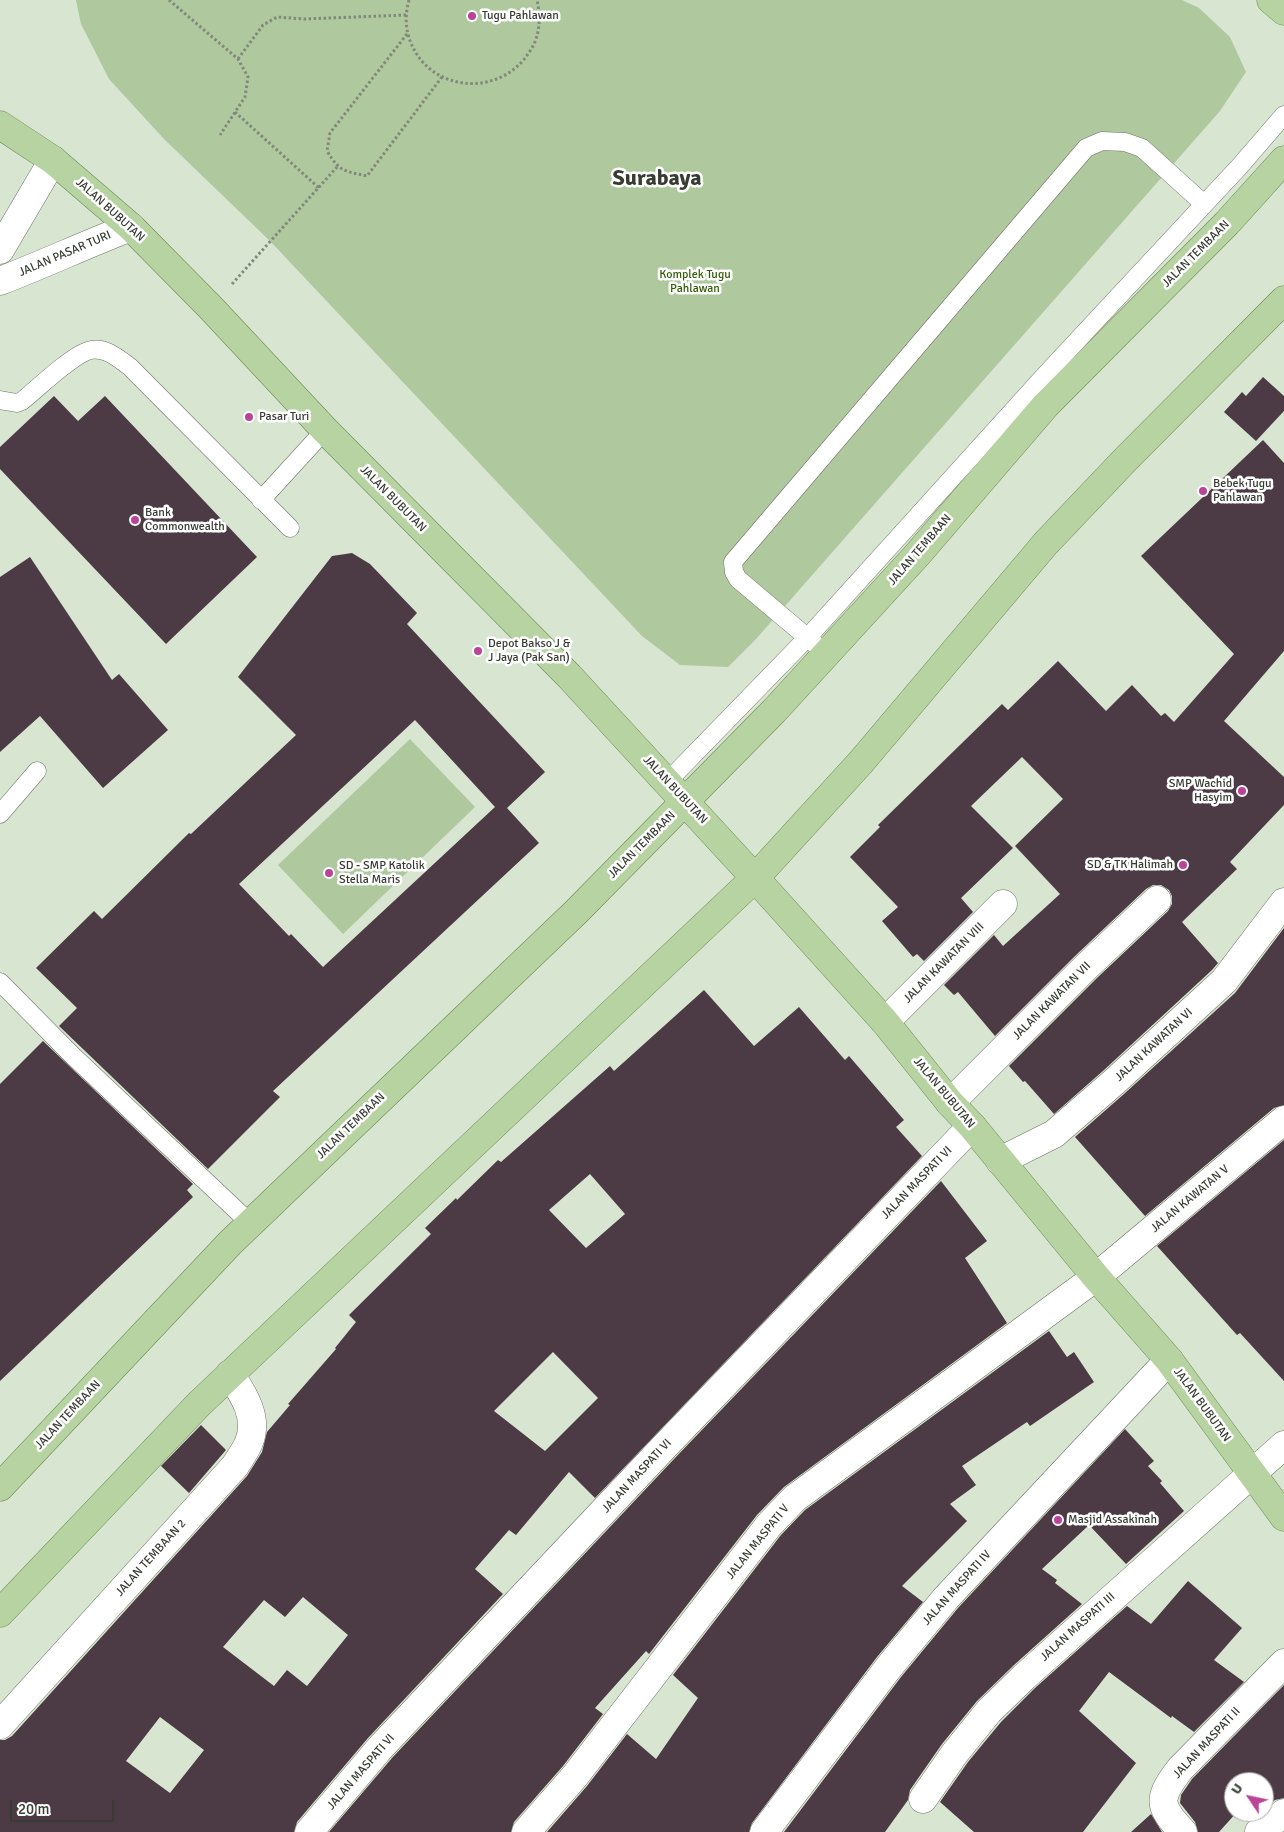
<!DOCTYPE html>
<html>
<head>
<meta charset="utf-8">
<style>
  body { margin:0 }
  #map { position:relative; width:1284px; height:1832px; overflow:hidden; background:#d8e5d0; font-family:Signika,sans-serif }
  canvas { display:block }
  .north { position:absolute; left:1224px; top:1772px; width:50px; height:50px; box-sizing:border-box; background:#fff; border:1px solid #afb1ae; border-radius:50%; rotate:304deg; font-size:14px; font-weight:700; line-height:20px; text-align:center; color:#383d34 }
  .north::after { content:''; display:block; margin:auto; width:18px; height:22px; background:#b49; clip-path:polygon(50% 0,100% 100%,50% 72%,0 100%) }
  .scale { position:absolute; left:10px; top:1800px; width:104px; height:22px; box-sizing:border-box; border:2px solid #383d34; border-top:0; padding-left:6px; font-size:15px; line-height:18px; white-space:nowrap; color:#383d34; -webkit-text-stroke:4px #fff; paint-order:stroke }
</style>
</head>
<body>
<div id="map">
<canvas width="1284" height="1832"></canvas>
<div class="north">U</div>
<div class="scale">20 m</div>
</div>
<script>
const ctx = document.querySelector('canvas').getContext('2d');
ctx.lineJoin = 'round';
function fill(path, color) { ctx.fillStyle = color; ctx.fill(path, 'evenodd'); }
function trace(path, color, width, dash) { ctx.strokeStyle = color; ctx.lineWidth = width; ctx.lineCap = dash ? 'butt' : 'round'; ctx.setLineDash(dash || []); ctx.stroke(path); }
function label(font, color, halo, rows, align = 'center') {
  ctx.font = font + ' Signika,sans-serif'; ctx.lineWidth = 5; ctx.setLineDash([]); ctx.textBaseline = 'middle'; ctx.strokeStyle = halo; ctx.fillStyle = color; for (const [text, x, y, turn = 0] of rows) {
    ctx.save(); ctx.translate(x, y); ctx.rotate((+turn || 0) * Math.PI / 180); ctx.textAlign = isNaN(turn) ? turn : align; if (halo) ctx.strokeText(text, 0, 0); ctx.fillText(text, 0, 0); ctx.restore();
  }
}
fill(new Path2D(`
  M 76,0 L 1182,0 L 1199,8 L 1230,37 L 1246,72 L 1220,111 L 756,639 L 728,667 L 680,665 L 642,636 L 271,242 L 164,139 L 109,79 L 81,24 Z
  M 410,739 L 475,807 L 343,934 L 278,865 Z`), '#afc89e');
fill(new Path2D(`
  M 1263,377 L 1284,396 L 1284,411 L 1256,441 L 1224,412 L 1242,392 L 1246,396 Z
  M 54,396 L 78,421 L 105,396 L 257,557 L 166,644 L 0,469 L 0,447 Z
  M 1263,440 L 1284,463 L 1284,651 L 1224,721 L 1284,777 L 1284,805 L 1230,862 L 1237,869 L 1182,922 L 1218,963 L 1212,970 L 1104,1070 L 1054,1114 L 1025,1081 L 1023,1082 L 1009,1066 L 1097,978 L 1168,911 L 1172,904 L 1172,896 L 1169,890 L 1161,885 L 1153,885 L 1146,889 L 1075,956 L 995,1036 L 958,992 L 954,995 L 944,985 L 994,935 L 1003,946 L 1060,894 L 1015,846 L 1063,799 L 1022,757 L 971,806 L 1013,848 L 961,898 L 973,912 L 924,961 L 917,954 L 913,957 L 882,921 L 898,907 L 850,857 L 880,827 L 878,825 L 1002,704 L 1008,710 L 1058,661 L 1106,711 L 1132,685 L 1161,716 L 1165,713 L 1174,722 L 1234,654 L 1141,556 Z
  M 352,553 L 370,564 L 417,613 L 407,624 L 545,772 L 507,808 L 539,843 L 273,1091 L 280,1097 L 208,1169 L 59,1026 L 77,1008 L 36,968 L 94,911 L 102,919 L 189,833 L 191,834 L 296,735 L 238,677 L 332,556 ZM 415,720 L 495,807 L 323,967 L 291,934 L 289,936 L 239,884 Z
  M 30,557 L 112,680 L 119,674 L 168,730 L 103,788 L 40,716 L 0,752 L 0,577 Z
  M 1284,928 L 1284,1105 L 1274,1108 L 1145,1216 L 1075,1137 L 1124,1094 L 1235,993 Z
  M 704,990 L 754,1046 L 799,1007 L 845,1060 L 849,1056 L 904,1120 L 896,1127 L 922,1156 L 595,1498 L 569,1472 L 516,1535 L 509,1530 L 475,1569 L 503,1594 L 368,1738 L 297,1822 L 294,1832 L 0,1832 L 0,1740 L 5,1740 L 12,1736 L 247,1476 L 262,1452 L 267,1432 L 290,1405 L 288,1404 L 336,1349 L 335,1348 L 356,1322 L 349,1315 L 431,1234 L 425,1228 L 456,1198 L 457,1200 L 498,1160 L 501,1162 L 610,1066 L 614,1071 ZM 590,1174 L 625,1214 L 586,1248 L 549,1210 ZM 553,1352 L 598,1398 L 545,1451 L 494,1411 ZM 303,1597 L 348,1635 L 307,1686 L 287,1670 L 274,1686 L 223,1647 L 264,1600 L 285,1617 ZM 160,1717 L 204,1750 L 170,1793 L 126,1761 Z
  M 43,1041 L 193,1184 L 187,1190 L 193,1197 L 0,1381 L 0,1084 Z
  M 1284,1140 L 1284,1381 L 1240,1333 L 1237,1335 L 1157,1246 Z
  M 941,1181 L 987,1241 L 965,1258 L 1007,1323 L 784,1487 L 757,1515 L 649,1654 L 646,1651 L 595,1708 L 603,1714 L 563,1766 L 514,1822 L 511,1832 L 329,1832 L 392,1758 L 675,1458 Z
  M 1049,1331 L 1067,1357 L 1074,1352 L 1094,1382 L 1030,1426 L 1027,1422 L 962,1466 L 976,1485 L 950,1504 L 967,1521 L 902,1586 L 923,1602 L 877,1657 L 752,1823 L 749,1832 L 547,1832 L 587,1786 L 627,1734 L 656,1759 L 698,1698 L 673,1675 L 781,1535 L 805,1510 Z
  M 201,1425 L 226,1450 L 189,1493 L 161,1466 Z
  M 1125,1429 L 1154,1461 L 1148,1466 L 1162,1481 L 1160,1483 L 1184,1511 L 1126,1564 L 1089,1525 L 1042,1569 L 1057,1580 L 1055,1583 L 1082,1604 L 1014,1665 L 977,1701 L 942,1744 L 910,1790 L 908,1800 L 885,1832 L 784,1832 L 901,1677 L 958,1608 Z
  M 1188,1581 L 1242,1628 L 1214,1660 L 1244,1682 L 1194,1732 L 1172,1716 L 1171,1718 L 1109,1672 L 1079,1711 L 1136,1763 L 1083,1832 L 974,1832 L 940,1802 L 968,1762 L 1001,1722 L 1035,1688 L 1127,1606 L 1151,1624 Z
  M 1284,1685 L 1284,1798 L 1275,1800 L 1265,1808 L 1264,1782 L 1234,1782 L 1234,1812 L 1237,1812 L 1219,1832 L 1198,1832 L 1195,1822 L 1180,1803 L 1181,1795 L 1192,1779 Z
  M 1151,1814 L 1162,1832 L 1131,1832 Z`), '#4c3a45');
const service = new Path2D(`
  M 0,400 L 17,403 L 22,401 C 37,389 74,353 91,350 C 106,347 119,359 130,367 L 290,528
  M 261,500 L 325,430
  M 815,644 L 738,579 L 734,572 L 733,562 L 1086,148 L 1102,141 L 1125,142 L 1142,148 L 1204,204
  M 667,782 L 808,637 L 1046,374 L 1239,167 L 1284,115
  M 0,814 L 37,771
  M 0,982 L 72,1055 L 250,1223`);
const minor = new Path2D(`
  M 885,1022 L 1003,904
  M 950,1103 L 1086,967 L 1157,900
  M 1000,1161 L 1054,1134 L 1114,1082 L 1224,981 L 1284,902
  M 0,1725 L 235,1466 C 240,1458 246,1450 249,1442 C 259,1417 243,1394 230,1374
  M 923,1799 L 955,1753 L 989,1711 L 1024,1677 L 1284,1445
  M 309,1832 L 380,1748 L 664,1447 L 972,1126
  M 526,1832 L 575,1776 L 769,1525 L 795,1498 L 1096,1277 L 1284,1120
  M 764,1832 L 889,1667 L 946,1598 L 1169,1360
  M 1183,1832 C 1157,1805 1158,1798 1180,1769 L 1284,1663
  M 1259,1832 L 1284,1813`);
const tertiary = new Path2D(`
  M 0,250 L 53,160
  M 0,281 C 44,264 87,244 131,227`);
const primary = new Path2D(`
  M 1271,0 L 1284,11
  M 0,125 L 53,160 L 131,227 L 211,308 L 325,430 L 569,676 L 755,878 L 885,1022 L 950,1103 L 972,1126 L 1096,1277 L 1169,1360 L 1284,1517
  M 0,1487 L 230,1243 L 576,912 L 774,711 L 917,555 L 1046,405 L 1227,223 L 1284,160
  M 0,1613 L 199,1404 L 755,878 L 861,762 L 1046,543 L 1125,460 L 1284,300`);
trace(service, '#6a7663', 19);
trace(minor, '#6a7663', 29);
trace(tertiary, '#6a7663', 29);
trace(primary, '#6b8b52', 29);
trace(new Path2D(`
  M 169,0 L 238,59 L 248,77 L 245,97 L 220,135
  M 409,0 C 406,11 405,23 408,34 C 423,92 499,101 530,51 C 540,36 541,18 537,0
  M 407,34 L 330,133 L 327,151 C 340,172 344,171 367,176 L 442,77
  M 238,59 L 263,25 L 277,17 L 304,19 L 406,15
  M 235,112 L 319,188
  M 232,284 L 337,167`), '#80897b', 3, [2.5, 2.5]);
trace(service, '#fff', 18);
trace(minor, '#fff', 28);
trace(tertiary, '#fff', 28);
trace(primary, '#b6d3a1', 28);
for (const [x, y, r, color] of [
  [472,16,5,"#b49"],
  [249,417,5,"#b49"],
  [1203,491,5,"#b49"],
  [135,520,5,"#b49"],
  [478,651,5,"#b49"],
  [1242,791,5,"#b49"],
  [1183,865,5,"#b49"],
  [329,873,5,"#b49"],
  [1058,1520,5,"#b49"]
]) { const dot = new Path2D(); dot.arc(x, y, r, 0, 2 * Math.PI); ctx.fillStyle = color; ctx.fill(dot); trace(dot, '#fff', 2); }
label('12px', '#383d34', '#fff', [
  ["Tugu Pahlawan",482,16],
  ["Pasar Turi",259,417],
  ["Bebek Tugu",1213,484],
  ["Pahlawan",1213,498],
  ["Bank",145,513],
  ["Commonwealth",145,527],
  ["Depot Bakso J &",488,644],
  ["J Jaya (Pak San)",488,658],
  ["SMP Wachid",1232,784,"right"],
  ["Hasyim",1232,798,"right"],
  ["SD & TK Halimah",1173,865,"right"],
  ["SD - SMP Katolik",339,866],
  ["Stella Maris",339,880],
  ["Masjid Assakinah",1068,1520]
], 'left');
label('12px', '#383d34', '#fff', [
  ["JALAN BUBUTAN",110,210,42],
  ["JALAN PASAR TURI",65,254,-23],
  ["JALAN TEMBAAN",1196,254,-45],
  ["JALAN BUBUTAN",393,499,45],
  ["JALAN TEMBAAN",920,550,-49],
  ["JALAN BUBUTAN",675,790,47],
  ["JALAN TEMBAAN",642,845,-45],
  ["JALAN KAWATAN VIII",944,963,-45],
  ["JALAN KAWATAN VII",1052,1001,-45],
  ["JALAN KAWATAN VI",1154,1045,-43],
  ["JALAN BUBUTAN",944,1093,50],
  ["JALAN TEMBAAN",351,1126,-44],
  ["JALAN MASPATI VI",917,1183,-46],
  ["JALAN KAWATAN V",1190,1199,-40],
  ["JALAN BUBUTAN",1202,1405,54],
  ["JALAN TEMBAAN",68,1415,-47],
  ["JALAN MASPATI VI",637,1476,-47],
  ["JALAN MASPATI V",758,1542,-51],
  ["JALAN TEMBAAN 2",151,1558,-48],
  ["JALAN MASPATI IV",957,1588,-48],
  ["JALAN MASPATI III",1078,1627,-42],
  ["JALAN MASPATI II",1207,1743,-47],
  ["JALAN MASPATI VI",361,1772,-49]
]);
label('12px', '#345c08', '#fff', [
  ["Komplek Tugu",695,275],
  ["Pahlawan",695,289]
]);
label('bold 22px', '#383d34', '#fff', [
  ["Surabaya",657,179]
]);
</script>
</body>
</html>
